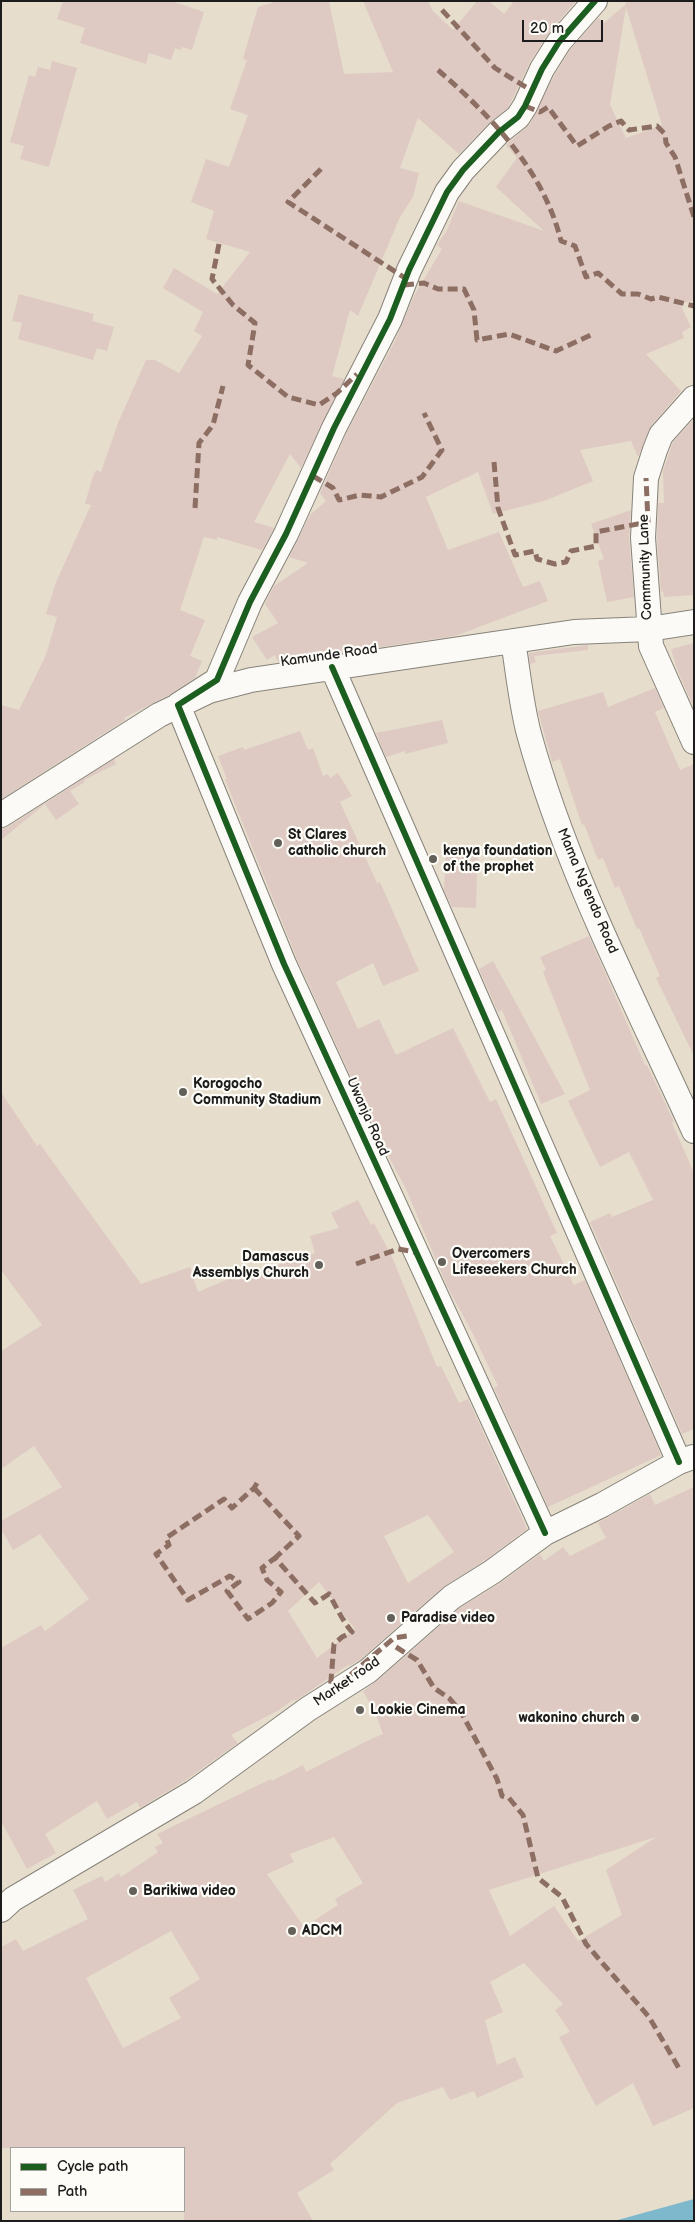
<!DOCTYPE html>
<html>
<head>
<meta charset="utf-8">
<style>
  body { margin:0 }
  #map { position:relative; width:695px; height:2222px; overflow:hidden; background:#e6ddcc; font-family:"Balsamiq Sans",sans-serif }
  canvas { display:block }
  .frame { position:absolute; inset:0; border:2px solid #1c1c1c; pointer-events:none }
  .legend { position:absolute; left:10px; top:2147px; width:175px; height:65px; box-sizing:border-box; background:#fdfcf7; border:1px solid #a3a29f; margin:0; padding:6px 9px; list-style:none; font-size:15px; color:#1c1c1c }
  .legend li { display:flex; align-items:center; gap:10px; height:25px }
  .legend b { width:25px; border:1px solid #a3a29f }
  .scale { position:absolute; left:522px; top:20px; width:81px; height:22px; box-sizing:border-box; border:2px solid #1c1c1c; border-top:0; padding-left:6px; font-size:15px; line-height:18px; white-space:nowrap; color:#1c1c1c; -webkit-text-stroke:4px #fdfcf7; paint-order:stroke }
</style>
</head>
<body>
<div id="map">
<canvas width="695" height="2222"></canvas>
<div class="frame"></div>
<ul class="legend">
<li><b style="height:6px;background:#1b5e20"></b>Cycle path</li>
<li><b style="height:6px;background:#8d6e63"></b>Path</li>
</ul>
<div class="scale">20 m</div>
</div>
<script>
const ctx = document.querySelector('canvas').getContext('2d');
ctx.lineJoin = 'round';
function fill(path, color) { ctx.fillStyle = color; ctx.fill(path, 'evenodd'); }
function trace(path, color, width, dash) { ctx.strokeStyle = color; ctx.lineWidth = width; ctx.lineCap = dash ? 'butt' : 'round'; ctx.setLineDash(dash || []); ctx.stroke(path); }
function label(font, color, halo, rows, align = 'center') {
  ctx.font = font + ' "Balsamiq Sans",sans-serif'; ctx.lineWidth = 4.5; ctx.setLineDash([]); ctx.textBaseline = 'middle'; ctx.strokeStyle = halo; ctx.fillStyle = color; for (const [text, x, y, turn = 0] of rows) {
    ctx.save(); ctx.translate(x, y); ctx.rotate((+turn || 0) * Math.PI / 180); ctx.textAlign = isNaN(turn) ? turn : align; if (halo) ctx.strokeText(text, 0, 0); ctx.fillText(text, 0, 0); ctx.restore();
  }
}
fill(new Path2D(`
  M 694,2199 L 694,2220 L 690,2221 L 614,2221 Z`), '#7db8cd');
fill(new Path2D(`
  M 63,1 L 172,1 L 204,12 L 192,50 L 182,47 L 181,50 L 175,48 L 171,60 L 149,53 L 146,64 L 80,43 L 85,28 L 57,19 Z
  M 277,1 L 329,1 L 344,74 L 393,72 L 363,1 L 428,1 L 432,10 L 453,30 L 477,1 L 489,1 L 504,14 L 514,1 L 576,1 L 547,35 L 530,62 L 508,108 L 489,123 L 459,154 L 418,118 L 400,168 L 419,173 L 413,197 L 400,217 L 358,316 L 350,310 L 332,376 L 344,379 L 301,468 L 290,454 L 254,522 L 274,528 L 262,550 L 217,537 L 217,540 L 204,537 L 180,610 L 205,620 L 190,656 L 202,661 L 195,678 L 169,695 L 124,718 L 125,720 L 1,799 L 1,705 L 19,710 L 46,655 L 57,617 L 46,614 L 56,582 L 91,505 L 85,504 L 92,479 L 96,470 L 101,472 L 118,423 L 146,360 L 155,360 L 179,373 L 202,336 L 194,331 L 203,312 L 163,288 L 174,268 L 217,294 L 250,252 L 206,239 L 214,211 L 191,202 L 206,159 L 229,167 L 248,115 L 230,109 L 247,60 L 243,59 L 251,31 L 258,7 Z
  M 625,1 L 694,1 L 694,300 L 680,304 L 691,327 L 682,332 L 684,338 L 646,354 L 681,391 L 651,426 L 638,457 L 631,441 L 580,450 L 593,481 L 544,501 L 493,514 L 478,472 L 426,497 L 448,550 L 499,532 L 523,587 L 540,581 L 548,601 L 455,636 L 278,662 L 275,655 L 267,660 L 252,637 L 278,623 L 265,604 L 274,586 L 308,563 L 289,557 L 310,515 L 326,501 L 320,493 L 346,434 L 395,341 L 414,296 L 442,249 L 437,245 L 446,232 L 459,201 L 544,231 L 496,187 L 517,158 L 506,145 L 530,124 L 554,76 L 570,50 L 598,18 L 604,23 L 626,4 ZM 626,7 L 662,125 L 626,138 L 610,105 Z
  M 52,61 L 77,68 L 49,167 L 20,159 L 24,146 L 10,142 L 29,75 L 35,77 L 38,67 L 50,70 Z
  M 19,294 L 94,314 L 92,321 L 114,327 L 107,351 L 97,348 L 93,360 L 18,339 L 22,323 L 12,321 Z
  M 694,419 L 694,595 L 664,597 L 663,591 L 661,592 L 657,538 L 658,503 L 664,503 L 663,471 L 673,442 Z
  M 631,510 L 629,539 L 634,597 L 607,602 L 598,561 L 604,559 L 591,524 Z
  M 694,643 L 694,706 L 693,706 L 677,669 L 671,649 Z
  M 588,645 L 588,650 L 534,656 L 536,662 L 530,664 L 529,653 Z
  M 655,688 L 664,708 L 655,712 L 680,770 L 694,764 L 694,1056 L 656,978 L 660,976 L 639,928 L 637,929 L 619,886 L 615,888 L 603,858 L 598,860 L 584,824 L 582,825 L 560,759 L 552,762 L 538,711 L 603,692 L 608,707 Z
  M 442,720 L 448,743 L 405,754 L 405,751 L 386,757 L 376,733 Z
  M 300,731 L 308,750 L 313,748 L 323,776 L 328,774 L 330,778 L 338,773 L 352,796 L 340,802 L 377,883 L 380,882 L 419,971 L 383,986 L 373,963 L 336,982 L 358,1029 L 379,1019 L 396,1055 L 453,1028 L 490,1102 L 496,1099 L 557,1233 L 550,1236 L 574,1285 L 585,1280 L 661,1455 L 548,1507 L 494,1388 L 498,1386 L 473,1334 L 447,1286 L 406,1189 L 380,1140 L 297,959 L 225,779 L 227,779 L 218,756 L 243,747 L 244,750 Z
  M 114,759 L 116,764 L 84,780 L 85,782 L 70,791 L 79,804 L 56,820 L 45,804 L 1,840 L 1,829 L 8,827 Z
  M 446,849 L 478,850 L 476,908 L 452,907 L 444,890 Z
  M 589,936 L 645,1065 L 647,1065 L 674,1122 L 672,1123 L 694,1173 L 694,1429 L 682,1434 L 590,1222 L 610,1213 L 612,1217 L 653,1200 L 629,1152 L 600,1167 L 568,1101 L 590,1090 L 543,972 L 546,970 L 540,957 Z
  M 493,961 L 516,1003 L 565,1094 L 541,1104 L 502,1010 L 507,1008 L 498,1012 L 479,969 Z
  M 1,1092 L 37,1146 L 40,1144 L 141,1284 L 190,1267 L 198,1292 L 245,1272 L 246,1275 L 315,1253 L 310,1236 L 339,1228 L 331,1213 L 358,1200 L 371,1225 L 374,1223 L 392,1257 L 437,1367 L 441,1366 L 459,1403 L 468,1399 L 527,1529 L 484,1561 L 443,1587 L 360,1660 L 349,1666 L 348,1665 L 295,1701 L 294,1699 L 279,1710 L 231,1735 L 238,1743 L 186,1780 L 140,1808 L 137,1802 L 107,1819 L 97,1801 L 45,1834 L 56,1853 L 27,1869 L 1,1821 L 1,1648 L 41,1625 L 45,1631 L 89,1599 L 40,1534 L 13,1550 L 1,1529 L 1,1521 L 62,1487 L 34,1446 L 1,1469 L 1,1351 L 42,1325 L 1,1270 ZM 428,1515 L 454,1552 L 408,1583 L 384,1536 ZM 319,1582 L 355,1629 L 317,1658 L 288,1611 Z
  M 694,1487 L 694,2108 L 653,2126 L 633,2083 L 596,2106 L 559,2037 L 570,2032 L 555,2010 L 563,2004 L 524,1963 L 490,1982 L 503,2012 L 485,2020 L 497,2065 L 515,2057 L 524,2077 L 477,2098 L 474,2091 L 450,2100 L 443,2087 L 397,2103 L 330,2164 L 334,2170 L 297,2193 L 313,2221 L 184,2221 L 184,2148 L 1,2148 L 1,1947 L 16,1939 L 23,1951 L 88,1919 L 73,1890 L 102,1876 L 105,1882 L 119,1873 L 121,1877 L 158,1852 L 155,1847 L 163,1843 L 157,1834 L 271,1779 L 272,1781 L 303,1765 L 306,1772 L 367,1741 L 383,1734 L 375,1713 L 363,1691 L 377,1681 L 460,1608 L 499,1584 L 540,1554 L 544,1561 L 563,1547 L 570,1556 L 606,1538 L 598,1523 L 650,1494 L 655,1505 ZM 334,1837 L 363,1883 L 335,1899 L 338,1905 L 304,1927 L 267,1874 L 294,1862 L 290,1854 ZM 656,1837 L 606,1870 L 622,1915 L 578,1941 L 554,1906 L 510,1936 L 489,1890 ZM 171,1931 L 200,1979 L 169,1998 L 181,2018 L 123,2048 L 86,1978 Z`), '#decac3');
const street = new Path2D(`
  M 694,398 L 661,435 L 655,450 L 646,478 L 643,538 L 651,646 L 694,742
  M 513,641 C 518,671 521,704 529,734 C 567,872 635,1001 694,1131
  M 332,667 L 679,1462
  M 1,815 L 159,715 L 209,691 L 251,680 L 574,632 L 649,629 L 694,622
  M 545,1533 L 284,964 L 178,705 L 217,680 L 250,602 L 286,534 L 334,428 L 390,319 L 409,270 L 447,192 L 463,170 L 499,132 L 518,117 L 525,106 L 542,69 L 559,42 L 595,1
  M 1,1910 L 13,1899 L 194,1792 L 308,1709 L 368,1671 L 452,1597 L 492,1572 L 545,1533 L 602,1505 L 679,1462 L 693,1457`);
trace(street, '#87837a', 26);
trace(street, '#fbfaf7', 24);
trace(new Path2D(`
  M 442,10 L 495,68 L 532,91
  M 438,70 C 491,116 544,171 561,241 L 575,246 L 586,277 L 598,273 L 622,294 L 638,294 L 651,299 L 658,297 L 694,306
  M 525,106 L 540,112 L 548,107 L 577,146 L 609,126 L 621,121 L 629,130 L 657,126 L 665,134 L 666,143 L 675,157 L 694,217
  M 321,169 L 288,202 L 405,278
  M 219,244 L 212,279 L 233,305 L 255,323 L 248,365 L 288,397 L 319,405 L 337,393 L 357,374
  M 404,285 L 424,283 L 438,289 L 464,289 L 474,310 L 477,340 L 509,334 L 556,351 L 591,335
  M 494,462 L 498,508 L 515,555 L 535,551 L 537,559 L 555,564 L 566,562 L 571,551 L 596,546 L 596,532 L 648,522 L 646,478
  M 313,476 L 333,488 L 339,500 L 360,495 L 381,497 L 422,477 L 442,450 L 424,413
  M 195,508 L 199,443 L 213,425 L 223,386
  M 356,1264 L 398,1249 L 415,1252
  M 257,1483 L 254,1488 L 232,1508 L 224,1499 L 166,1538 L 169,1545 L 156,1554 L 188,1600 L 230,1576 L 239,1582 L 227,1591 L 248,1619 L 272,1603 L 281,1592 L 267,1580 L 262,1568 L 275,1558 L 315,1603 L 329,1594 C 337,1608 342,1620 352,1632 L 342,1637 L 334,1644 L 330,1692 L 394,1638 L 407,1636
  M 254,1488 L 299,1536 L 275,1558
  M 396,1647 L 417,1660 L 434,1688 L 449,1698 L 461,1712 L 497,1779 L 502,1796 L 509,1798 L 523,1815 L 538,1878 L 562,1897 L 586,1944 L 649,2017 L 680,2070`), '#8d6e63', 5, [10, 5]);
trace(new Path2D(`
  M 332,667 L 679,1462
  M 545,1533 L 284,964 L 178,705 L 217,680 L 250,602 L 286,534 L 334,428 L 390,319 L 409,270 L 447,192 L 463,170 L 499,132 L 518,117 L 525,106 L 542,69 L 559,42 L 595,1`), '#1b5e20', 6);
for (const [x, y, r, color] of [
  [278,843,5,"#63605a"],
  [433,859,5,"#63605a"],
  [183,1092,5,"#63605a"],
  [442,1262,5,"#63605a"],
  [319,1265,5,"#63605a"],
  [391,1618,5,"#63605a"],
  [360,1710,5,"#63605a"],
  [635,1718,5,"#63605a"],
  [133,1891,5,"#63605a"],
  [292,1931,5,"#63605a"]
]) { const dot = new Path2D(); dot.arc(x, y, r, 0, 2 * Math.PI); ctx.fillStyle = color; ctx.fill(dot); trace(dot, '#fdfcf7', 2); }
label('14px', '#1c1c1c', '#fdfcf7', [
  ["Community Lane",646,567,-92],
  ["Kamunde Road",329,656,-8],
  ["Mama Ng'endo Road",587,891,67],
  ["Uwanja Road",367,1117,66],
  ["Market road",347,1682,-34]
]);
label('bold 14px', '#1c1c1c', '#fdfcf7', [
  ["St Clares",288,835],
  ["catholic church",288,851],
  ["kenya foundation",443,851],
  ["of the prophet",443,867],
  ["Korogocho",193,1084],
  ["Community Stadium",193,1100],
  ["Overcomers",452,1254],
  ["Lifeseekers Church",452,1270],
  ["Damascus",309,1257,"right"],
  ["Assemblys Church",309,1273,"right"],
  ["Paradise video",401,1618],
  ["Lookie Cinema",370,1710],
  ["wakonino church",625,1718,"right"],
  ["Barikiwa video",143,1891],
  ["ADCM",302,1931]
], 'left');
</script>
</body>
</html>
